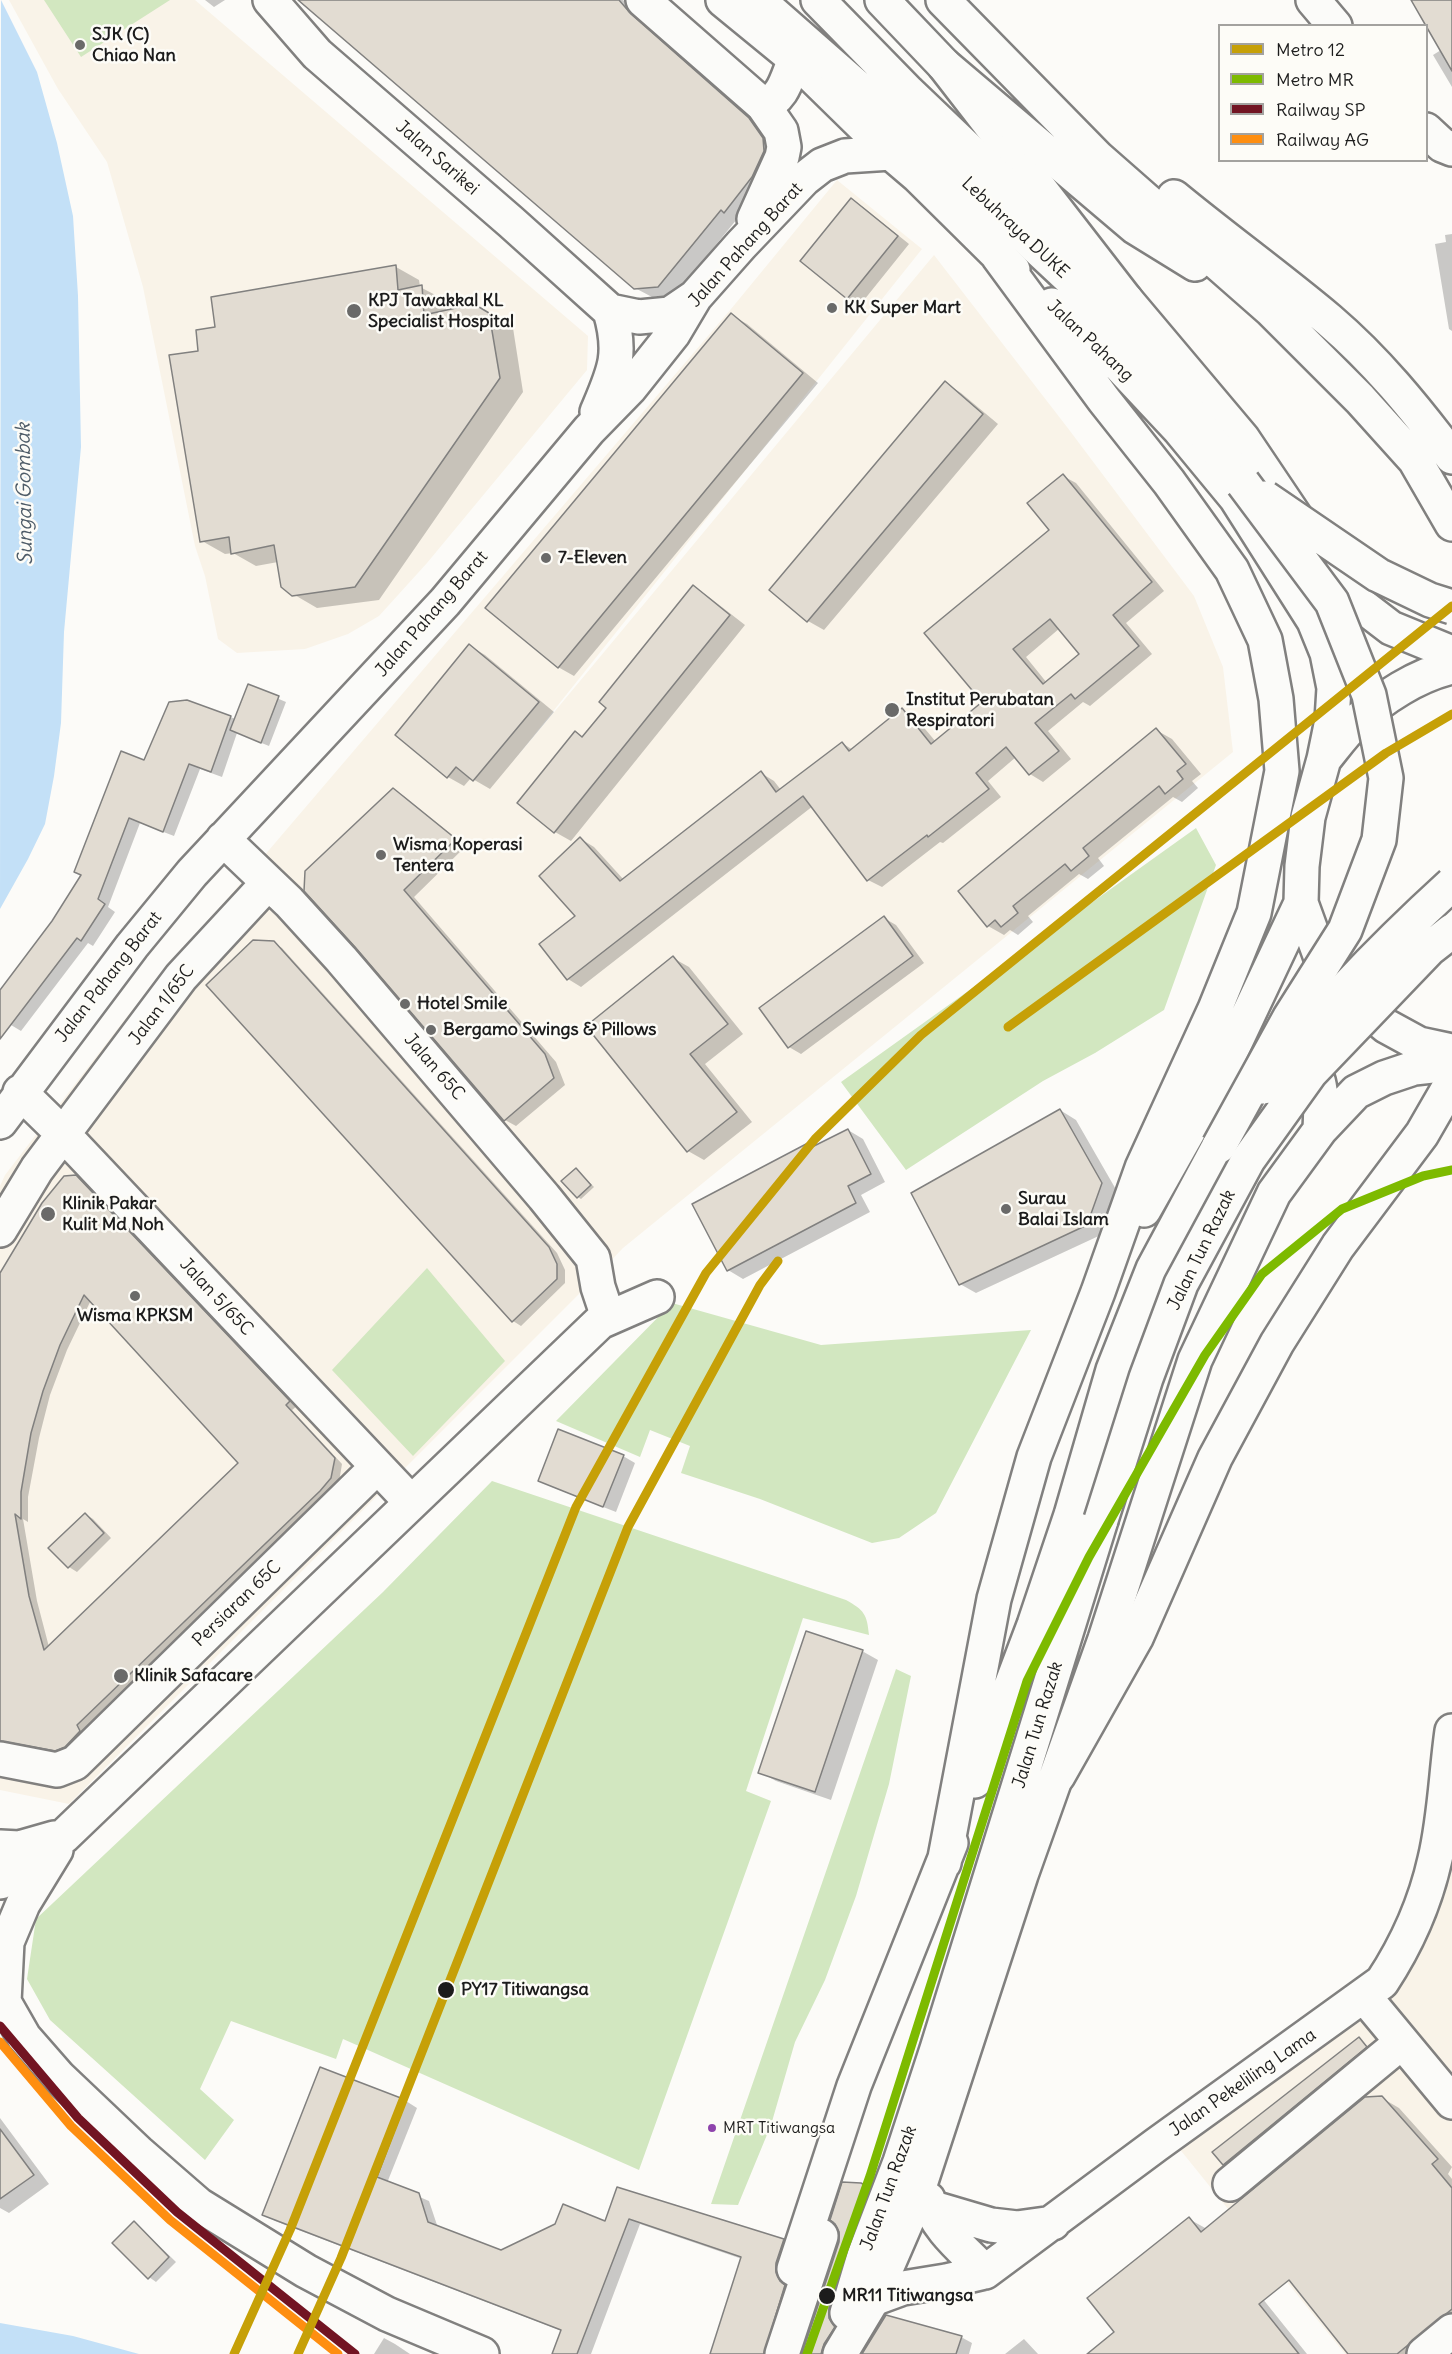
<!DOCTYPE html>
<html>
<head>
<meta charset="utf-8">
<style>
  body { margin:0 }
  #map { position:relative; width:1452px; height:2354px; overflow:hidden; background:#fcfbf8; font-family:Delius,sans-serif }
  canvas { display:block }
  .legend { position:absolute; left:1218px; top:24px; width:210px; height:138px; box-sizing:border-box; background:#fdfcf7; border:2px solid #a3a29f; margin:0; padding:8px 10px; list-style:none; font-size:18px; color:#1c1c1c }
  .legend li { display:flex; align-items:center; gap:12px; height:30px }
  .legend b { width:30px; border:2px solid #a3a29f }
</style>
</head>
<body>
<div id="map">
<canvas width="1452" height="2354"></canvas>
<ul class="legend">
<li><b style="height:8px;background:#c6a007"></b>Metro 12</li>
<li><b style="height:8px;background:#7dba00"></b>Metro MR</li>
<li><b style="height:8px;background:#721422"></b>Railway SP</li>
<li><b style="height:8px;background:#fe8e10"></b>Railway AG</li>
</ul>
</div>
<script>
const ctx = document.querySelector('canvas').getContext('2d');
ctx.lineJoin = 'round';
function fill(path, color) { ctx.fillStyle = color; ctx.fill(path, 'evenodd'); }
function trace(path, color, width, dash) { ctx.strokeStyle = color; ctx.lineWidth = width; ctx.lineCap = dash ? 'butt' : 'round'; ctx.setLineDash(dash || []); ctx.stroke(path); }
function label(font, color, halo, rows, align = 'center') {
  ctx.font = font + ' Delius,sans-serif'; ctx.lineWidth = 5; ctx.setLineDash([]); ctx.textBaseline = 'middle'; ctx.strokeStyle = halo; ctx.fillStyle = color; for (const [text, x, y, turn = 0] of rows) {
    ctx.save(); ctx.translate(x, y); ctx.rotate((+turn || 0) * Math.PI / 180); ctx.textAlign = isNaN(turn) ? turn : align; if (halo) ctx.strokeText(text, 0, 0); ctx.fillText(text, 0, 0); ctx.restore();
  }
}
fill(new Path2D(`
  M 9,0 L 195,0 L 588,336 L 587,370 L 427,563 L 379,616 L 348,634 L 305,649 L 237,653 L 218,639 L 205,576 L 195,546 L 143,287 L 107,162 L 58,89 Z
  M 837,180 L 922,249 L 511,764 L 934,255 L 1067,427 L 1194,596 L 1223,667 L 1233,752 L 623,1248 L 579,1294 L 69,1804 L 0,1790 L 0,1186 L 5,1175 L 129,1014 L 731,309 Z
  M 1452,1811 L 1452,2354 L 1345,2354 L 1178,2147 L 1384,1990 Z`), '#f9f3e8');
fill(new Path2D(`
  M 44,0 L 170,0 L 81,57 Z
  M 1196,828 L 1216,865 L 1164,1010 L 1095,1053 L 1043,1081 L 906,1170 L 841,1082 Z
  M 427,1268 L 505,1361 L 413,1456 L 332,1370 Z
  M 672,1303 L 821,1345 L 1031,1330 L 936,1513 L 899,1538 L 872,1543 L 760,1499 L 681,1473 L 690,1446 L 650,1430 L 640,1457 L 556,1421 Z
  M 492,1481 L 846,1600 C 864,1610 867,1614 869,1635 L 803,1618 L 746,1791 L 771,1801 L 639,2170 L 343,2039 L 336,2059 L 231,2021 L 200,2089 L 234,2120 L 205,2160 L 50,2020 L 27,1979 L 36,1919 L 383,1592 Z
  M 896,1669 L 911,1676 L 889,1784 L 856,1896 L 825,1980 L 795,2042 L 771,2125 L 738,2205 L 711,2204 Z`), '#d2e7c0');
fill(new Path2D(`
  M 1,0 L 37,72 L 57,143 L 73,216 L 78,296 L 81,447 L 64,632 L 61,723 L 54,776 L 45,824 L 28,859 L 0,909 Z
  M 0,2323 L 73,2336 L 139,2354 L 0,2354 Z`), '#c3e0f7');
fill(new Path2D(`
  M 205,0 L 225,0 L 214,7 Z
  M 312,0 L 623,0 L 765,128 L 779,149 L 740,220 L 737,219 L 675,295 L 652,297 L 635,288 Z
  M 1412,0 L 1452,0 L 1452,87 L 1433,55 L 1441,50 Z
  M 851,200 L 863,207 L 909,244 L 860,305 L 848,298 L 802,261 Z
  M 1452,234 L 1452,331 L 1449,329 L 1435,244 L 1446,242 L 1445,235 Z
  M 396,267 L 419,280 L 420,287 L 445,300 L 446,312 L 474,306 L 513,328 L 523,392 L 379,600 L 317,608 L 293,594 L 278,562 L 256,566 L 233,553 L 225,554 L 202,541 L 200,352 L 216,328 Z
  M 731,315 L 747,324 L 818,383 L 574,676 L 558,667 Z
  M 945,383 L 961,393 L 998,424 L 824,630 L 808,621 L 771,590 Z
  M 1063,476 L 1076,483 L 1164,591 L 1126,623 L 1152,654 L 1090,706 L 1083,702 L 1048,731 L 1071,759 L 1043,782 L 1030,774 L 1016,757 L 988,781 L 1001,797 L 943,843 L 940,842 L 882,887 L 868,880 L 813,806 L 581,987 L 568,979 L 577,916 L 581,839 L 594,847 L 624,880 L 761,773 L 774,781 L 781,790 L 842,743 L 853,750 L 902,710 L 915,717 L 936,742 L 984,703 L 1051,530 ZM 1060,628 L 1081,654 L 1047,683 L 1026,657 Z
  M 694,587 L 709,597 L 745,625 L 571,841 L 555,832 L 519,803 L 583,738 L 608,708 Z
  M 470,646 L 485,655 L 554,712 L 490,789 L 471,778 L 464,786 L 448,777 L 397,735 Z
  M 248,686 L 286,702 L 269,746 L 237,733 L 222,777 L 200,769 L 174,836 L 140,823 L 108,907 L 115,912 L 93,946 L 88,943 L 21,1031 L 11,1025 L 0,1017 L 0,992 L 53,922 L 82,875 L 145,762 L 230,717 L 236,719 Z
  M 1156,730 L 1172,739 L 1201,774 L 1192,781 L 1198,788 L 1182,802 L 1173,797 L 1098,858 L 1104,866 L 1088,879 L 1079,874 L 1028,916 L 1033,922 L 1018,935 L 1010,930 L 1004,935 L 988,926 Z
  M 393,790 L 404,796 L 466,846 L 414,897 L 556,1062 L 565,1085 L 516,1126 L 505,1120 L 356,946 Z
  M 884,918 L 896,925 L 924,963 L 801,1054 L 789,1047 Z
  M 274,943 L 282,948 L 557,1253 L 565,1270 L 565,1283 L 521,1326 L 513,1321 Z
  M 673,958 L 689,967 L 743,1034 L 705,1064 L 752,1122 L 704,1160 L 688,1151 Z
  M 1060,1110 L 1076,1120 L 1118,1193 L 1103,1234 L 976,1293 L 960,1284 Z
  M 848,1130 L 863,1139 L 885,1182 L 861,1195 L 870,1212 L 743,1279 L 728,1270 L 808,1145 L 813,1148 Z
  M 576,1169 L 594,1187 L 581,1199 L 578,1197 Z
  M 76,1176 L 84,1181 L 297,1406 L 292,1410 L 342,1464 L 339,1482 L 328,1495 L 84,1730 L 88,1736 L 64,1754 L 13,1744 L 0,1744 L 0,1278 ZM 91,1300 L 240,1463 L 49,1647 L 37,1601 L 23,1519 L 28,1522 L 28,1497 L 39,1438 L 50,1395 L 67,1350 Z
  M 623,1456 L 635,1463 L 616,1512 L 552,1487 L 540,1480 Z
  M 85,1514 L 93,1519 L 111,1538 L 77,1572 L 69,1567 L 51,1548 Z
  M 862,1651 L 878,1660 L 831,1800 L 776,1781 L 760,1772 Z
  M 1359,2038 L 1369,2049 L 1227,2166 L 1224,2164 L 1214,2152 Z
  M 321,2069 L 406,2101 L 417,2108 L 387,2183 L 429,2201 L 438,2228 L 501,2252 L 606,2223 L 618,2188 L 784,2240 L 794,2246 L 790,2289 L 775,2354 L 712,2354 L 742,2259 L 640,2224 L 591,2354 L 554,2354 L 562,2331 L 275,2221 L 264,2215 Z
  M 1382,2098 L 1399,2108 L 1452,2167 L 1448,2174 L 1452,2179 L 1452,2330 L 1423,2354 L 1349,2354 L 1276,2263 L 1250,2283 L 1307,2354 L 1112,2354 L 1117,2333 L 1189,2219 L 1207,2229 Z
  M 0,2118 L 49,2184 L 9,2213 L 0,2208 Z
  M 861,2184 L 873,2191 L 833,2354 L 803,2354 Z
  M 134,2223 L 141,2228 L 176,2262 L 156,2282 L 149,2277 Z
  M 961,2337 L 972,2343 L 969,2354 L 864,2354 Z
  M 384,2338 L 395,2344 L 410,2354 L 374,2354 Z
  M 1024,2339 L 1038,2354 L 1005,2354 Z`), '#0003');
const building = new Path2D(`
  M 298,0 L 619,0 L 631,14 L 749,118 L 763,138 L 764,151 L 752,177 L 724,213 L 721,210 L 658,287 L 634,289 Z
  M 1411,0 L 1452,0 L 1452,71 L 1426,26 Z
  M 851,198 L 898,236 L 847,299 L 800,261 Z
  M 396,265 L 398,290 L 422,285 L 424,315 L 474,304 L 489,313 L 500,378 L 355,587 L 292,596 L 281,587 L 274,545 L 231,554 L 229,537 L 200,542 L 169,355 L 198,351 L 196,330 L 215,327 L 211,297 Z
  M 731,313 L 803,373 L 558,668 L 485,608 Z
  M 945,381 L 983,414 L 807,622 L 769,590 Z
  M 1063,474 L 1152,582 L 1113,615 L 1139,646 L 1075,699 L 1071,694 L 1035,723 L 1059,751 L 1029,775 L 1006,747 L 976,773 L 989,789 L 928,837 L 927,835 L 867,881 L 803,796 L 567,980 L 539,944 L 575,916 L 539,876 L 580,837 L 620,881 L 761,771 L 776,792 L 842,742 L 849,751 L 902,708 L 931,744 L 982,702 L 924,633 L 1049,530 L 1027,503 ZM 1050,619 L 1079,654 L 1043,684 L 1013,649 Z
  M 693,585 L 730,615 L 554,833 L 517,803 L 575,731 L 582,737 L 606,708 L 599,702 Z
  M 469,644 L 539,702 L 473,781 L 456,767 L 447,778 L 395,735 Z
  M 248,684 L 279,696 L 261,743 L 230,730 Z
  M 187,700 L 231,716 L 211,772 L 189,764 L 163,832 L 129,818 L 98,899 L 105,904 L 81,941 L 77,938 L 0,1039 L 0,990 L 52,921 L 81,875 L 74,872 L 121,751 L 144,760 L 169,702 Z
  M 1156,728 L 1186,764 L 1177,771 L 1183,779 L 1165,794 L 1159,786 L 1083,848 L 1089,856 L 1071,871 L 1065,864 L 1013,906 L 1018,913 L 1001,927 L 995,920 L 987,927 L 958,891 Z
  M 393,788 L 456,839 L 404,890 L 545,1054 L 554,1078 L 504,1121 L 355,947 L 304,891 L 305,871 Z
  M 884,916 L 913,956 L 788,1048 L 759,1008 Z
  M 253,940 L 274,941 L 549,1247 L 557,1264 L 557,1279 L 512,1322 L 206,985 Z
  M 673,956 L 728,1024 L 690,1054 L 737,1112 L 687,1152 L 586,1026 Z
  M 1060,1109 L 1102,1183 L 1087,1225 L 959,1285 L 911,1193 Z
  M 848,1129 L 871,1174 L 848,1186 L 856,1203 L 727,1271 L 692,1204 L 808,1143 L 810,1148 Z
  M 576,1168 L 591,1185 L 577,1198 L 561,1181 Z
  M 76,1175 L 290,1401 L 286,1405 L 335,1458 L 331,1478 L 320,1491 L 77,1725 L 80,1731 L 65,1747 L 55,1751 L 0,1741 L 0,1273 L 42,1203 L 64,1176 ZM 84,1295 L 238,1463 L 44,1650 L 29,1596 L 15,1514 L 21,1519 L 21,1492 L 31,1433 L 43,1391 L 60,1345 Z
  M 558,1429 L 624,1455 L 603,1507 L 538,1481 Z
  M 85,1513 L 104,1533 L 68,1568 L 48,1548 Z
  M 806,1631 L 863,1650 L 815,1792 L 758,1773 Z
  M 1359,2037 L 1367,2047 L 1223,2165 L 1212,2152 Z
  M 320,2067 L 406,2100 L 377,2177 L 419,2193 L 428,2222 L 501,2250 L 555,2224 L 563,2204 L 605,2221 L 617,2187 L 784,2239 L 776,2263 L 776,2272 L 780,2281 L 785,2285 L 764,2354 L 710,2354 L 741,2257 L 629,2219 L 577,2354 L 552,2354 L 561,2330 L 262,2215 Z
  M 1382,2096 L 1438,2159 L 1432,2164 L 1452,2188 L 1452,2309 L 1397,2354 L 1348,2354 L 1289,2280 L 1259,2304 L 1299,2354 L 1087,2354 L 1114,2332 L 1087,2298 L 1189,2217 L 1201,2232 L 1365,2097 Z
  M 0,2129 L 34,2175 L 0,2199 Z
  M 842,2182 L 861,2183 L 870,2188 L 846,2249 L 829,2308 L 829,2318 L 835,2327 L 824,2344 L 821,2354 L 802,2354 L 839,2242 L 839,2232 L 835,2224 L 830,2220 Z
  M 134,2221 L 169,2257 L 148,2279 L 112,2243 Z
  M 886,2315 L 962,2336 L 956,2354 L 862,2354 Z`);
fill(building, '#e2dcd2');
trace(building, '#81807f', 1.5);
const minor = new Path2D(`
  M 270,0 L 317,54 L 511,222 L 610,311 L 639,317 L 670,314 L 695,297
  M 643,0 L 763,105 L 781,131 L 784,147 L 782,157 L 754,219
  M 1313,0 L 1335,26
  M 1426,130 L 1442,145 L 1452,149
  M 597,412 C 614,372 623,355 610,311
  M 223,839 L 289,902 L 341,959 L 544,1197 L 593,1258 L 598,1287 L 608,1317
  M 20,1092 L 63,1134 L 411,1502
  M 0,1122 L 132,946 L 192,873 L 445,602 L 589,430 L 630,388 L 673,334 L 695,297 L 741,245 L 804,179 L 822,165 L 845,156 L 891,153
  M 0,1230 L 37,1169 L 181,977 L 268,883
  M 0,1759 L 57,1770 L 75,1763 L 377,1467
  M 0,1847 L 19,1848 L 54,1838
  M 0,1882 L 64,1836 L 600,1322 L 657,1297
  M 0,1995 L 24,2037 L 59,2077 L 138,2152 L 199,2205 L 306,2271 L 387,2314 L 482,2354
  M 1364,1996 L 1452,2102
  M 4,2002 L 7,1942 L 23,1904 L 56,1850
  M 1230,2184 L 1402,2042
  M 928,2199 C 935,2228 965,2251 985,2272
  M 930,2207 L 991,2225 L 1017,2228 L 1053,2223
  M 873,2299 L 903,2288 L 946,2281 L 985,2272 L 1156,2145 L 1382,1982 C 1407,1944 1425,1904 1435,1859 C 1445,1818 1446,1773 1452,1731
  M 782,2354 L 821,2236
  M 1424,2354 L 1452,2331`);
const major = new Path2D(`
  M 723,0 L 795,59 L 891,153 L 918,176 L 1013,270
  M 882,0 L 944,65 L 1126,300 L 1243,439 L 1335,576 L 1361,605 L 1391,628 L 1452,653
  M 763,105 C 784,99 787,77 795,59
  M 1052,305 L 1120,366 L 1179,429 L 1236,498 L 1314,621 L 1327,653 L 1334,688 L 1332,720 L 1324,759 L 1308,817 L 1302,866 L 1301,903 L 1321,958 L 1354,999 L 1386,1026 L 1419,1044 L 1452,1051
  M 1326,757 C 1335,746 1345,732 1356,722 C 1382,698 1417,675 1452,667
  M 1294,1053 C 1326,1067 1321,1101 1320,1130
  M 1144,1210 L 1218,1079 L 1301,903
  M 975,1781 L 1034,1625 L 1071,1515 L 1113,1370 L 1153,1269 L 1219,1146
  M 944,1863 L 994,1599 L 1034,1457 L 1098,1292 L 1142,1168 L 1215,1009 L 1254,913 L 1282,771 L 1276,699 L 1265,640 L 1232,570 L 1169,482 L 1104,400 L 998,256
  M 794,2269 L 854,2086 L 951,1843
  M 847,2313 L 864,2256 L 900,2162 L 937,2049 L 1101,1520
  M 840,2354 L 873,2299 L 912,2209 L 1021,1875 L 1105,1639 L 1195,1360 L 1274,1193 L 1320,1130 L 1356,1092 L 1384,1078 L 1414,1068 L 1452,1064`);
const highway = new Path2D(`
  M 758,0 L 988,202 L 1093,300 L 1165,381 L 1243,483
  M 818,0 L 908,92 L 1126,300
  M 943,0 L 1098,158 L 1271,310 L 1360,399 L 1415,460 L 1452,524
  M 944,65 L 1135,227 L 1195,264
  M 1174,197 C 1225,239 1279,278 1329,320 C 1376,360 1415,408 1452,457
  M 1058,1776 L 1136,1638 L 1215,1458 L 1277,1343 L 1338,1246 L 1422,1134 L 1452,1082`);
trace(minor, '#81807f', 38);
trace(major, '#81807f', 38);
trace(highway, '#81807f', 38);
trace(minor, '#fbfbf9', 33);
trace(major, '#fbfbf9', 33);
trace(highway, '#fbfbf9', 33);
const majorBridge = new Path2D(`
  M 1263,1087 C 1318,1013 1384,946 1452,884
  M 1101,1520 L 1146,1378 L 1181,1284 L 1248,1160 L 1311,1072 L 1429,949 L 1452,931`);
const highwayBridge = new Path2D(`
  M 1265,498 L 1378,575 L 1430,600 L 1452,607
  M 1219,1146 L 1290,1017 L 1345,930 L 1379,840 L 1386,778 L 1369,695 L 1332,602 L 1243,483`);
trace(majorBridge, '#81807f', 38, []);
trace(highwayBridge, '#81807f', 38, []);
trace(majorBridge, '#fbfbf9', 33);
trace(highwayBridge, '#fbfbf9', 33);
trace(new Path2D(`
  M 0,2026 L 78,2118 L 177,2212 L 355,2354`), '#721422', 9);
trace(new Path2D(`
  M 0,2042 L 71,2126 L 170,2220 L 338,2354`), '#fe8e10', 9);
trace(new Path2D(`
  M 1008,1027 L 1386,753 L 1452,714
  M 234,2354 L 290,2230 L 576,1507 L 706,1273 L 815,1139 L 921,1035 L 1452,606
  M 298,2354 L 341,2258 L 628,1527 L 760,1285 L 778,1261`), '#c6a007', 9);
trace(new Path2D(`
  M 807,2354 L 870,2176 L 1027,1681 L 1089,1557 L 1205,1355 L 1262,1274 L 1342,1209 L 1423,1176 L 1452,1170`), '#7dba00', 9);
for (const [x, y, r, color] of [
  [80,45,6,"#6a6a69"],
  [832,308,6,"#6a6a69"],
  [354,311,8,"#6a6a69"],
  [546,558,6,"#6a6a69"],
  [892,710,8,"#6a6a69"],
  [381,855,6,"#6a6a69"],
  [405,1004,6,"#6a6a69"],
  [431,1030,6,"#6a6a69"],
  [1006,1209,6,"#6a6a69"],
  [48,1214,8,"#6a6a69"],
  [135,1296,6,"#6a6a69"],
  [121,1676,8,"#6a6a69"],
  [446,1990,9,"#1c1c1c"],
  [712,2128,5,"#8e44ad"],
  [827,2296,9,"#1c1c1c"]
]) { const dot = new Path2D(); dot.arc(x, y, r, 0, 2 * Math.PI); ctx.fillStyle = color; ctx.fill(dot); trace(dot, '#fdfcf7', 2); }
label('16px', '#1c1c1c', '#fdfcf7', [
  ["MRT Titiwangsa",723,2128]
], 'left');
label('bold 18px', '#1c1c1c', '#fdfcf7', [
  ["SJK (C)",92,35],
  ["Chiao Nan",92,56],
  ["KPJ Tawakkal KL",368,301],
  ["Specialist Hospital",368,322],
  ["KK Super Mart",844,308],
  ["7-Eleven",558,558],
  ["Institut Perubatan",906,700],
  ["Respiratori",906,721],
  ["Wisma Koperasi",393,845],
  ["Tentera",393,866],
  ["Hotel Smile",417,1004],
  ["Bergamo Swings & Pillows",443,1030],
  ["Surau",1018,1199],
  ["Balai Islam",1018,1220],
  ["Klinik Pakar",62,1204],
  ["Kulit Md Noh",62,1225],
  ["Wisma KPKSM",135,1316,"center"],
  ["Klinik Safacare",134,1676]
], 'left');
label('18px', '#1c1c1c', '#fdfcf7', [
  ["Jalan Sarikei",437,158,41],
  ["Lebuhraya DUKE",1015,228,43],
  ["Jalan Pahang Barat",746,245,-48],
  ["Jalan Pahang",1090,341,43],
  ["Jalan Pahang Barat",432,614,-49],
  ["Jalan Pahang Barat",109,977,-52],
  ["Jalan 1/65C",162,1005,-53],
  ["Jalan 65C",434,1067,49],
  ["Jalan Tun Razak",1202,1250,-64],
  ["Jalan 5/65C",216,1297,47],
  ["Persiaran 65C",237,1604,-44],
  ["Jalan Tun Razak",1038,1725,-73],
  ["Jalan Pekeliling Lama",1243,2083,-35],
  ["Jalan Tun Razak",889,2188,-70]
]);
label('bold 18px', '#1c1c1c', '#fdfcf7', [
  ["PY17 Titiwangsa",461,1990],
  ["MR11 Titiwangsa",842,2296]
], 'left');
label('italic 20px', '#4e5c68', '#fdfcf7', [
  ["Sungai Gombak",25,494,-91]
]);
</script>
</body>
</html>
